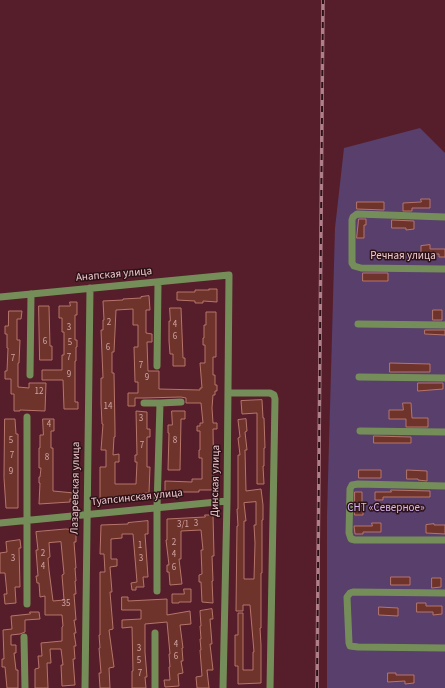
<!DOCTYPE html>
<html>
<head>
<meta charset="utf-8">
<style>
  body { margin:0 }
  canvas { display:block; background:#561d2a }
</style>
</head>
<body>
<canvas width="445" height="688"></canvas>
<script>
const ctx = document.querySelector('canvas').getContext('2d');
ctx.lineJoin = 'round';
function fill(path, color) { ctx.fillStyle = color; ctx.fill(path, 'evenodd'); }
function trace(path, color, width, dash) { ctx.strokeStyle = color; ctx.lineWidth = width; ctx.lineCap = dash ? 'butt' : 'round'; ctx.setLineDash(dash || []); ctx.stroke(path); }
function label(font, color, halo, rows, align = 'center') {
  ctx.font = font + ' "Source Sans 3",sans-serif'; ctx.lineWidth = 3; ctx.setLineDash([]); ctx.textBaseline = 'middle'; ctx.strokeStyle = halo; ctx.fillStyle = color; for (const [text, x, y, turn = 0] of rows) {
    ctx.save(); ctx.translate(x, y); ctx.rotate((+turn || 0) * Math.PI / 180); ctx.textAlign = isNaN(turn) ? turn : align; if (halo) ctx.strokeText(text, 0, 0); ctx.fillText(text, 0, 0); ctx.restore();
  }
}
fill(new Path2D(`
  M 420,128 L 445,153 L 445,688 L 327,688 L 327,515 L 335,228 L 344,148 Z`), '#583f6c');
const building = new Path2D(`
  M 421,199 L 430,199 L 430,208 L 412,208 L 412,211 L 403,211 L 403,203 L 421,202 Z
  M 357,202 L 384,202 L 384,210 L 357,209 Z
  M 359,219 L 366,219 L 366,225 L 364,225 L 364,238 L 357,238 Z
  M 392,220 L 414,221 L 414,229 L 406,230 L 406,228 L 392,228 Z
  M 430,245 L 430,249 L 445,249 L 445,257 L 439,257 L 439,254 L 421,254 L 421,246 Z
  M 363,273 L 388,273 L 388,281 L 363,281 Z
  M 209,289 L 217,289 L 217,302 L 203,301 L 203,303 L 195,303 L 195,301 L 177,300 L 177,292 L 195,292 L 195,290 L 209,290 Z
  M 149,296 L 150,310 L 146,310 L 146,333 L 152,334 L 152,342 L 147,342 L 148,371 L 159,371 L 159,389 L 200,390 L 200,388 L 202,388 L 200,363 L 205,363 L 205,345 L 203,345 L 203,338 L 204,338 L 204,325 L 206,325 L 206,312 L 216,312 L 216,357 L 213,357 L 213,375 L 215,375 L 215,385 L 217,385 L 217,391 L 215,391 L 215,395 L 213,395 L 212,408 L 213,423 L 217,423 L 217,429 L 213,429 L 214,490 L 199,490 L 199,492 L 173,492 L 173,494 L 165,494 L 165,481 L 192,482 L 192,479 L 202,479 L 202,458 L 199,458 L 199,450 L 200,450 L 200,431 L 197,431 L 197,426 L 200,426 L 200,423 L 203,423 L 201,403 L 186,403 L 186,398 L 181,397 L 144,398 L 135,398 L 135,406 L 128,406 L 128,393 L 138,393 L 138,382 L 135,382 L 134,347 L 138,347 L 138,325 L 133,325 L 133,309 L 116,310 L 114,352 L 112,352 L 112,373 L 114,373 L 115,429 L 115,437 L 114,437 L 113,455 L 119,454 L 119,462 L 115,462 L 115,484 L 136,484 L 137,462 L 135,462 L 135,455 L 137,455 L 136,411 L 147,412 L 147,429 L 150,429 L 150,437 L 147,437 L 147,467 L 150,467 L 149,493 L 137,494 L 137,498 L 123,497 L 123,499 L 100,501 L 100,467 L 106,467 L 106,450 L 101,450 L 103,424 L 102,424 L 101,403 L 101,378 L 103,378 L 101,330 L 103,330 L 103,320 L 104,320 L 103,301 L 123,300 L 123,299 L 141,298 L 141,297 Z
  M 70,302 L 77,302 L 77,315 L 75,315 L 75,340 L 77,340 L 77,347 L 76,347 L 76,361 L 75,361 L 75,402 L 78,402 L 78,409 L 64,409 L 63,380 L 42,380 L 42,370 L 62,370 L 62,355 L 64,355 L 64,332 L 62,332 L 62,318 L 59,318 L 59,306 L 70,306 Z
  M 39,306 L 49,306 L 50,346 L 52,346 L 52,360 L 40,360 Z
  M 170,308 L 181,308 L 183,358 L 185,358 L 185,366 L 173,366 L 173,354 L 170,354 L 169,341 L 169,321 L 170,321 Z
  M 433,310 L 442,310 L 442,320 L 433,320 Z
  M 9,311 L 22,311 L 21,319 L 17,319 L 17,340 L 20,340 L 19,363 L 18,363 L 18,387 L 29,388 L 29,383 L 46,383 L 45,411 L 20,410 L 20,411 L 14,411 L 14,394 L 11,394 L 11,379 L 5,379 L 5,371 L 7,371 L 8,348 L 7,348 L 7,334 L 5,334 L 5,326 L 8,326 Z
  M 425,330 L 445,330 L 445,335 L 425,334 Z
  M 390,363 L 430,364 L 430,372 L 390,372 Z
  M 418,383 L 443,383 L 443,389 L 418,391 Z
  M 262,400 L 263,418 L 264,418 L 265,448 L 264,448 L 264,466 L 263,466 L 264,484 L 257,484 L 257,413 L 242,414 L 241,401 Z
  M 403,403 L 411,403 L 412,418 L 428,418 L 428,427 L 406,427 L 406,419 L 389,419 L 389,410 L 403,410 Z
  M 172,411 L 185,411 L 185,419 L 181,419 L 180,470 L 168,470 L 169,433 L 168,433 L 168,425 L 172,425 Z
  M 5,419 L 15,419 L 16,434 L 18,434 L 18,508 L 6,508 L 4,478 Z
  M 43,419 L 54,419 L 54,431 L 51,431 L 51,448 L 53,448 L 53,491 L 74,493 L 74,499 L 70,499 L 70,502 L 39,504 L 40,483 L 39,483 L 39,477 L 40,477 L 41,468 L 39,468 L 39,448 L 40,448 L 40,435 L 43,435 Z
  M 246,419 L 247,431 L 245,432 L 247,450 L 245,450 L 246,491 L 261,489 L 263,505 L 263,520 L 262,520 L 262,573 L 261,573 L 261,628 L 260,628 L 261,645 L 261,683 L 238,684 L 238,666 L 235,666 L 235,635 L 238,635 L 238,613 L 243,613 L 243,670 L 253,670 L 253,652 L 254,652 L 250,605 L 243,605 L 243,611 L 236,611 L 237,526 L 238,526 L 237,509 L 238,509 L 238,455 L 240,455 L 238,438 L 240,437 L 238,420 ZM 256,502 L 256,525 L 254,525 L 255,543 L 254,579 L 244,579 L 244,521 L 246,521 L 244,503 Z
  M 374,436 L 411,437 L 411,443 L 374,443 Z
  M 359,470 L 381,470 L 381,478 L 359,478 Z
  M 407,470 L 427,471 L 427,481 L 418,480 L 418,479 L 407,479 Z
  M 391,490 L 430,491 L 430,497 L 383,497 L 383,500 L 375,500 L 375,492 L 391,492 Z
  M 355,492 L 362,492 L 362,507 L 363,507 L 363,515 L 355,515 Z
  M 205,515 L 213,515 L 214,556 L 212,556 L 213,581 L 212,581 L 213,603 L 202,602 L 201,582 L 199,582 L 199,575 L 202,574 L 201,550 L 203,550 L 201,530 L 181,531 L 181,559 L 179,559 L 182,584 L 170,585 L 169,572 L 167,572 L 167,565 L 169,565 L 166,540 L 167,540 L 167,519 L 205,517 Z
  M 148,521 L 148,534 L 145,534 L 148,577 L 143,577 L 144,587 L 136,587 L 136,590 L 132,590 L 131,583 L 137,582 L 133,534 L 122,534 L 122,538 L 111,539 L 111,559 L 117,559 L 117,566 L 110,567 L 112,592 L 110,592 L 113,628 L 113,629 L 109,630 L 114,667 L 109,668 L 110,688 L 100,688 L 99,673 L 101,673 L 99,648 L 100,648 L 99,635 L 100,635 L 100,572 L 105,572 L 104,554 L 100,554 L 101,525 L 128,524 L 128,523 Z
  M 372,523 L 381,523 L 381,532 L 363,532 L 363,534 L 355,534 L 354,526 L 372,526 Z
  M 434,524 L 434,525 L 445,525 L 445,534 L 426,533 L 426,525 Z
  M 66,529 L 76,530 L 76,542 L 74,542 L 76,568 L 75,568 L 76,581 L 75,581 L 76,594 L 74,594 L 76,620 L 74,620 L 76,633 L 74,633 L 76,646 L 74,646 L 75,659 L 73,659 L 75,685 L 62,686 L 61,665 L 63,665 L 61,649 L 50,649 L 51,663 L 47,663 L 48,688 L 35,688 L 35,669 L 39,668 L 38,656 L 42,656 L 41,643 L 62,641 L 62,627 L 63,626 L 62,615 L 45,615 L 45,596 L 40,597 L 39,583 L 37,583 L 36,576 L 38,576 L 36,550 L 38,550 L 36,532 ZM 61,542 L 64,574 L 62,575 L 64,600 L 53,601 L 49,570 L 48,558 L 50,557 L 49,543 Z
  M 20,540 L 21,548 L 19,548 L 20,587 L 15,587 L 16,603 L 5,604 L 4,594 L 7,594 L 5,573 L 0,573 L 0,553 L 7,552 L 6,542 Z
  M 391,577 L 410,577 L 410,585 L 391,585 Z
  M 432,578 L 441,578 L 441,587 L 432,588 Z
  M 184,589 L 191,589 L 191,602 L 179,602 L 179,603 L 172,603 L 172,594 L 184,594 Z
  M 122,597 L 128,597 L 128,601 L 167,599 L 167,615 L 190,611 L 191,624 L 180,625 L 183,648 L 182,648 L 183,661 L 181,661 L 183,673 L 178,674 L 179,686 L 165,687 L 164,680 L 170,680 L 169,667 L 170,667 L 169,654 L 170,654 L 167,622 L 145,624 L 145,652 L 147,677 L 145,677 L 146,688 L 132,688 L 132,671 L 133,671 L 132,627 L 122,628 L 122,620 L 141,619 L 141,610 L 122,610 Z
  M 417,603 L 426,603 L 426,606 L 442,606 L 442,614 L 433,615 L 433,612 L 417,612 Z
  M 379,607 L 398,608 L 398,616 L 379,615 Z
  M 212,609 L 213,619 L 210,619 L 212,644 L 210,644 L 213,670 L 207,670 L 209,688 L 197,688 L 196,677 L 202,676 L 200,650 L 201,650 L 200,639 L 201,639 L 200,626 L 201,626 L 200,611 Z
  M 30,612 L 39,612 L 40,619 L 25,620 L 25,632 L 20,634 L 11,635 L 11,645 L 16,645 L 16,653 L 14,653 L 16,670 L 18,670 L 18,688 L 7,688 L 5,667 L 2,667 L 2,659 L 4,659 L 3,630 L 12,629 L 11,616 L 30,614 Z
  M 388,673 L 396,673 L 396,675 L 414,675 L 414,683 L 405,684 L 405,681 L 388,682 Z`);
fill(building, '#6e342b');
trace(building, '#b6746a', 1);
trace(new Path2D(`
  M 445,217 L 357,214 L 353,217 L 352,220 L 352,263 L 354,266 L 361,268 L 445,269
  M 0,297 L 229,275 L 227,501 L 223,688
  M 358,324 L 445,325
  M 157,366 L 158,282
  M 30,375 L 31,294
  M 359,377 L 445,378
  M 228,393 L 270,393 L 274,395 L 275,399 L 270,688
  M 144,403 L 160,403
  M 360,431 L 445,432
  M 445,486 L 358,484 L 352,485 L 350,489 L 349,533 L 351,539 L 355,540 L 445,540
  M 0,523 L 227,501
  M 157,591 L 157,508 L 160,403 L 181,402
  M 445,593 L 353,592 L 350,593 L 347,597 L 349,643 L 350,646 L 358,647 L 445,648
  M 27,604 L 27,417
  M 24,637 L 25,688
  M 85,688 L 90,288
  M 155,688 L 155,633`), '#758e59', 7);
const rail = new Path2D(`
  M 317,688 L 323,0`);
trace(rail, '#af8089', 3.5);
trace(rail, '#2c1217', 2, [6]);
label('9px', '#d0a4a6', null, [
  ["2",109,323],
  ["4",175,325],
  ["3",69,328],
  ["6",175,337],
  ["6",45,342],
  ["5",70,343],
  ["6",108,348],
  ["7",69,358],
  ["7",13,359],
  ["7",141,366],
  ["9",69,375],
  ["9",147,378],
  ["12",39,392],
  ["14",108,407],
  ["3",141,419],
  ["4",49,425],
  ["5",11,441],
  ["8",175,441],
  ["7",142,446],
  ["7",12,456],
  ["8",47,458],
  ["9",11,472],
  ["3",196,524],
  ["3/1",183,525],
  ["2",174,543],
  ["1",140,546],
  ["2",43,554],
  ["4",174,555],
  ["3",13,559],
  ["3",141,559],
  ["4",43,567],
  ["6",174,568],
  ["35",66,604],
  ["4",176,645],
  ["3",139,649],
  ["6",176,657],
  ["5",139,661],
  ["7",140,674]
]);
label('11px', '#f0cacf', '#2c1217', [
  ["Речная улица",403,257],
  ["Анапская улица",114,275,-5],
  ["Динская улица",216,481,-89],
  ["Лазаревская улица",76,488,-89],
  ["Туапсинская улица",137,498,-6]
]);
label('11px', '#dbb9f6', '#2c1217', [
  ["СНТ «Северное»",386,509]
]);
</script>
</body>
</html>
